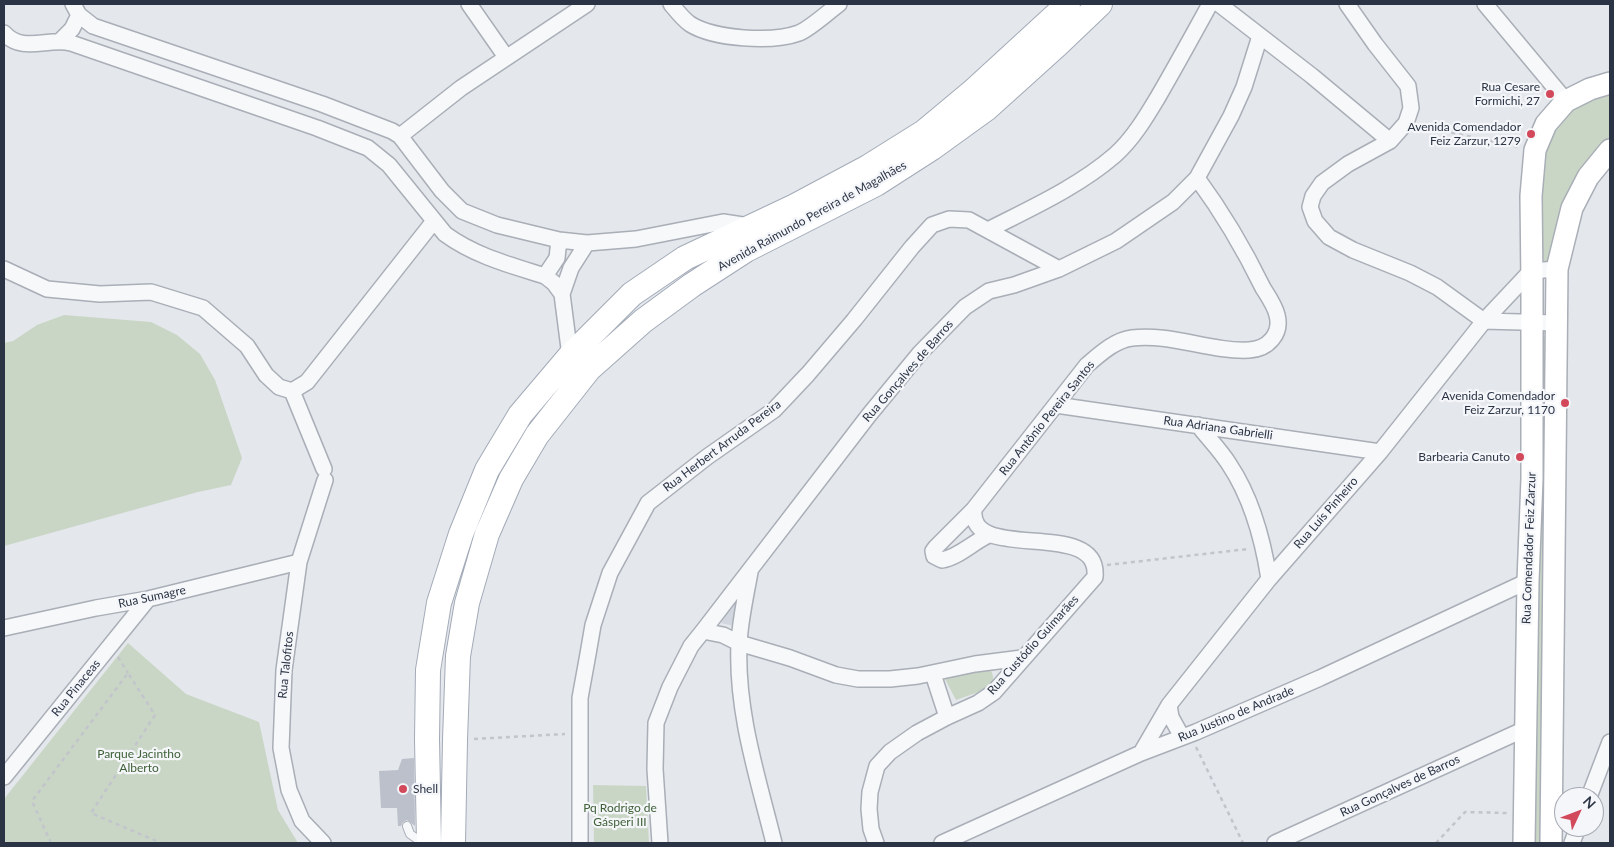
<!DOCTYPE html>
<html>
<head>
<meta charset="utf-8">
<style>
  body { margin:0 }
  #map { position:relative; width:1614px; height:847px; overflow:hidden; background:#e4e7ec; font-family:Lato,sans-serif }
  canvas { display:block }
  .frame { position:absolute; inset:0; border:5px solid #2b3445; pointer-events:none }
  .north { position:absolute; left:1554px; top:787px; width:50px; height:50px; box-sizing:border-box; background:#f4f6f9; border:1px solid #a4a8b1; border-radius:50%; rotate:47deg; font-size:14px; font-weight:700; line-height:20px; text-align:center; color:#2b3445 }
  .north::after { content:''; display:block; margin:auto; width:18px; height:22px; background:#d1495b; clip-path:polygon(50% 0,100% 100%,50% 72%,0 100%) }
</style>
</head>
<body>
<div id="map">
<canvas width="1614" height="847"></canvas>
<div class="frame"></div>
<div class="north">N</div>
</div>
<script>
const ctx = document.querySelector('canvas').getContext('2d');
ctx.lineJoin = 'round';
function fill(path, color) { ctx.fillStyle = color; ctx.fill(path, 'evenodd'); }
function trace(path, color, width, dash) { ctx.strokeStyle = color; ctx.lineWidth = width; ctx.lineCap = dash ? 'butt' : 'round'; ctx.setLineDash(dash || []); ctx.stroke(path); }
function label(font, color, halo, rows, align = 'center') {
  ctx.font = font + ' Lato,sans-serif'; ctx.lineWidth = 4.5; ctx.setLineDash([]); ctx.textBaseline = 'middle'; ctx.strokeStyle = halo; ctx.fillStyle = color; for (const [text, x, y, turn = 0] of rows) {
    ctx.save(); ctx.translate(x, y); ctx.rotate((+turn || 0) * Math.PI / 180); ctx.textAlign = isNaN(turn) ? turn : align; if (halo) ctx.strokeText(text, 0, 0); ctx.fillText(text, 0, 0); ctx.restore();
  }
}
fill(new Path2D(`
  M 745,587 L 734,626 L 721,623 L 728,611 Z`), '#d2d6de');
fill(new Path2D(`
  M 1610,92 L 1610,144 L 1552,264 L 1537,263 L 1544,140 L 1569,111 L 1601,94 Z
  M 64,315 L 151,322 L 177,335 L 200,354 L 215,380 L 242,458 L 231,485 L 198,492 L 4,546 L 4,343 L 13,341 L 37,325 Z
  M 1550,336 L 1542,843 L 1531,843 L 1538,337 Z
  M 128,643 L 186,694 L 259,722 L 278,810 L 298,843 L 4,843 L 4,799 Z
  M 989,665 L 993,676 L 993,687 L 956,700 L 944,677 Z
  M 593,785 L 646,786 L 649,843 L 594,843 Z`), '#c9d6c5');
fill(new Path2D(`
  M 414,758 L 415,826 L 407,820 L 403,822 L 401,826 L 398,826 L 397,808 L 381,808 L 379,771 L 398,770 L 402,759 Z`), '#bbc0ca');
const lane = new Path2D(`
  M 407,826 L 410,834 L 423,843`);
const street = new Path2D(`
  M 73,4 L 79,15 L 93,26 L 322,104 L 392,131 L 400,136 L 442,191 L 462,211 L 497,225 L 559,240 L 587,243 L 636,239 L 723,222 L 749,226
  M 469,4 L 506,57
  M 671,4 C 676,10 683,19 690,24 C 714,39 772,43 799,33 C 811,28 828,12 839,4
  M 1219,4 L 1312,76 L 1390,141
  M 1347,4 L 1375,44 L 1408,86 L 1411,108 L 1406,123 L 1390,141 L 1348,164 L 1322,183 L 1313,196 L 1310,207 L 1315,221 L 1329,237 L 1353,250 L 1410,273 L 1437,287 L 1484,321
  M 1485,4 L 1566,101
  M 4,33 C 22,54 49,37 71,43 L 317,128 L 368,148 L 389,165 L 445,234 C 475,256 510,265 545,276 L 554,283 L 562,294 L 570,356
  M 61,40 L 72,29 L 79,15
  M 400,136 L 461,88 L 587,4
  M 988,230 C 1031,208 1078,187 1115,155 C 1133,139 1146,117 1158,97 C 1176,66 1193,35 1210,4
  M 4,269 L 47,289 L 100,294 L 151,292 L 203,308 L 247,346 L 266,375 L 279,387 L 292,391 L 307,382 L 434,221
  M 545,276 L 557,258 L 559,240
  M 562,294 L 571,268 L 587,243
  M 1484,321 L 1557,323
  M 292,391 L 324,469
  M 1056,405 L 1380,452
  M 1198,425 C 1208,438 1220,450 1229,464 C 1251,497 1263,540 1269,579
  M 974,509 L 936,547 L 933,551 L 934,556 L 942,560 C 959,557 973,542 989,535
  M 750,572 C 746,595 740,620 739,644 C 736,712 758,778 774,843
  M 4,628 L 96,608 L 148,599 L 299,562
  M 703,631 L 723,635 L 739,643 L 790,658 L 836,675 L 858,679 L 890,679 L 918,676 L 975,664 L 1022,658
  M 933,674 L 947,717
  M 1169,705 L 1171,717 L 1182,737
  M 1141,753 L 1169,705 L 1269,579 L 1380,452 L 1484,321 L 1531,271 L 1557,269
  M 4,777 L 148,599
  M 1589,797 L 1610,742
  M 323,843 L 302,821 L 289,790 L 281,748 L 284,670 L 299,562 L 325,480
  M 580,843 L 580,698 L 588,654 L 593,625 L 610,573 L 648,503 L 707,457 L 774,410 L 808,374 L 854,320 L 912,247 L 932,225 L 949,219 L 969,220 L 1059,269
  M 660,843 L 655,769 L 656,723 L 670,687 L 691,646 L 703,631 L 869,415 L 920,353 L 965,307 L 989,291 L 1014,285 L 1059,269 L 1116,241 L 1173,202 L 1197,178 L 1231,116 L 1244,87 L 1260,36
  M 876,843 L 871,829 L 869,809 L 870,792 L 877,766 L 890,752 L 917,733 L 947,717 L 978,703 L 994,692 L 1095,577 C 1100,516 968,565 974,509 L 1087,365 C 1100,354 1115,340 1132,338 C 1170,333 1211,352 1249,350 C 1268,349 1282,334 1277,315 C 1275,306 1268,296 1263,288 C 1244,249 1222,212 1197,178
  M 942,843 L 1141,753 L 1196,732 L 1320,678 L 1528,581
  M 1275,843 L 1525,729
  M 1572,843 L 1578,827`);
const secondary = new Path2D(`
  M 1524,843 L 1528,581 L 1532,479 L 1532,283 L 1531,196 L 1535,150 L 1546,124 L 1566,101 L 1590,89 L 1610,83
  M 1551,843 L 1557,269 L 1572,208 L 1588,177 L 1610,150`);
const primary = new Path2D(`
  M 429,843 L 427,739 L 428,670 L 439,603 L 461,534 L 487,470 L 520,415 L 570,356 L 632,294 L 685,258 L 795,206 L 868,167 L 924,132 L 972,92 L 1068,4
  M 453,843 L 455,740 L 458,656 L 467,603 L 487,534 L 511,479 L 537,435 L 589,369 L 643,321 L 692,285 L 746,250 L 876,184 L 932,148 L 986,109 L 1057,45 L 1100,4`);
trace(lane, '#a9aeb7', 10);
trace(street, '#a9aeb7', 18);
trace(secondary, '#a9aeb7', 24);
trace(primary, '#a3abb8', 26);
trace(new Path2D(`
  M 1420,126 L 1519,147
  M 1107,565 L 1248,549
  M 118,657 L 128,673
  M 474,739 L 565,734
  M 1196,747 L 1243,843
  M 51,843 L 32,801 L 128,673 L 155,715 L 91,813 L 161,843
  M 1436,843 L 1465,812 L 1507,813`), '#c2c5cb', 2.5, [4, 4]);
trace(lane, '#f7f8fa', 8);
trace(street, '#f7f8fa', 15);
trace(secondary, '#fff', 21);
trace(primary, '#fff', 24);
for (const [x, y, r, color] of [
  [1550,94,5,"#d1495b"],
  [1531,134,5,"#d1495b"],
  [1565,403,5,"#d1495b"],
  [1520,457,5,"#d1495b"],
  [403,789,5,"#d1495b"]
]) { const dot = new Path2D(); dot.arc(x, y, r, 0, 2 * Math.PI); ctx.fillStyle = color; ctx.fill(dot); trace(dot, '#f4f6f9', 2); }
label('12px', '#2b3445', '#f4f6f9', [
  ["Rua Cesare",1540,87],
  ["Formichi, 27",1540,101],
  ["Avenida Comendador",1521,127],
  ["Feiz Zarzur, 1279",1521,141],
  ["Avenida Comendador",1555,396],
  ["Feiz Zarzur, 1170",1555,410],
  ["Barbearia Canuto",1510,457],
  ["Shell",413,789,"left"]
], 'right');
label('12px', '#2b3445', '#f4f6f9', [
  ["Avenida Raimundo Pereira de Magalhães",812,216,-29],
  ["Rua Gonçalves de Barros",908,371,-49],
  ["Rua Antônio Pereira Santos",1047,418,-51],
  ["Rua Adriana Gabrielli",1218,428,8],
  ["Rua Herbert Arruda Pereira",722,446,-37],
  ["Rua Luís Pinheiro",1326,513,-49],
  ["Rua Comendador Feiz Zarzur",1529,548,-88],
  ["Rua Sumagre",152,597,-12],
  ["Rua Custódio Guimarães",1033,645,-48],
  ["Rua Talofitos",286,665,-84],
  ["Rua Pinaceas",76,688,-51],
  ["Rua Justino de Andrade",1236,714,-23],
  ["Rua Gonçalves de Barros",1400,786,-25]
]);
label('12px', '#3f6138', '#f4f6f9', [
  ["Parque Jacintho",139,754],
  ["Alberto",139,768],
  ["Pq Rodrigo de",620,808],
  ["Gásperi III",620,822]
]);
</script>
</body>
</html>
